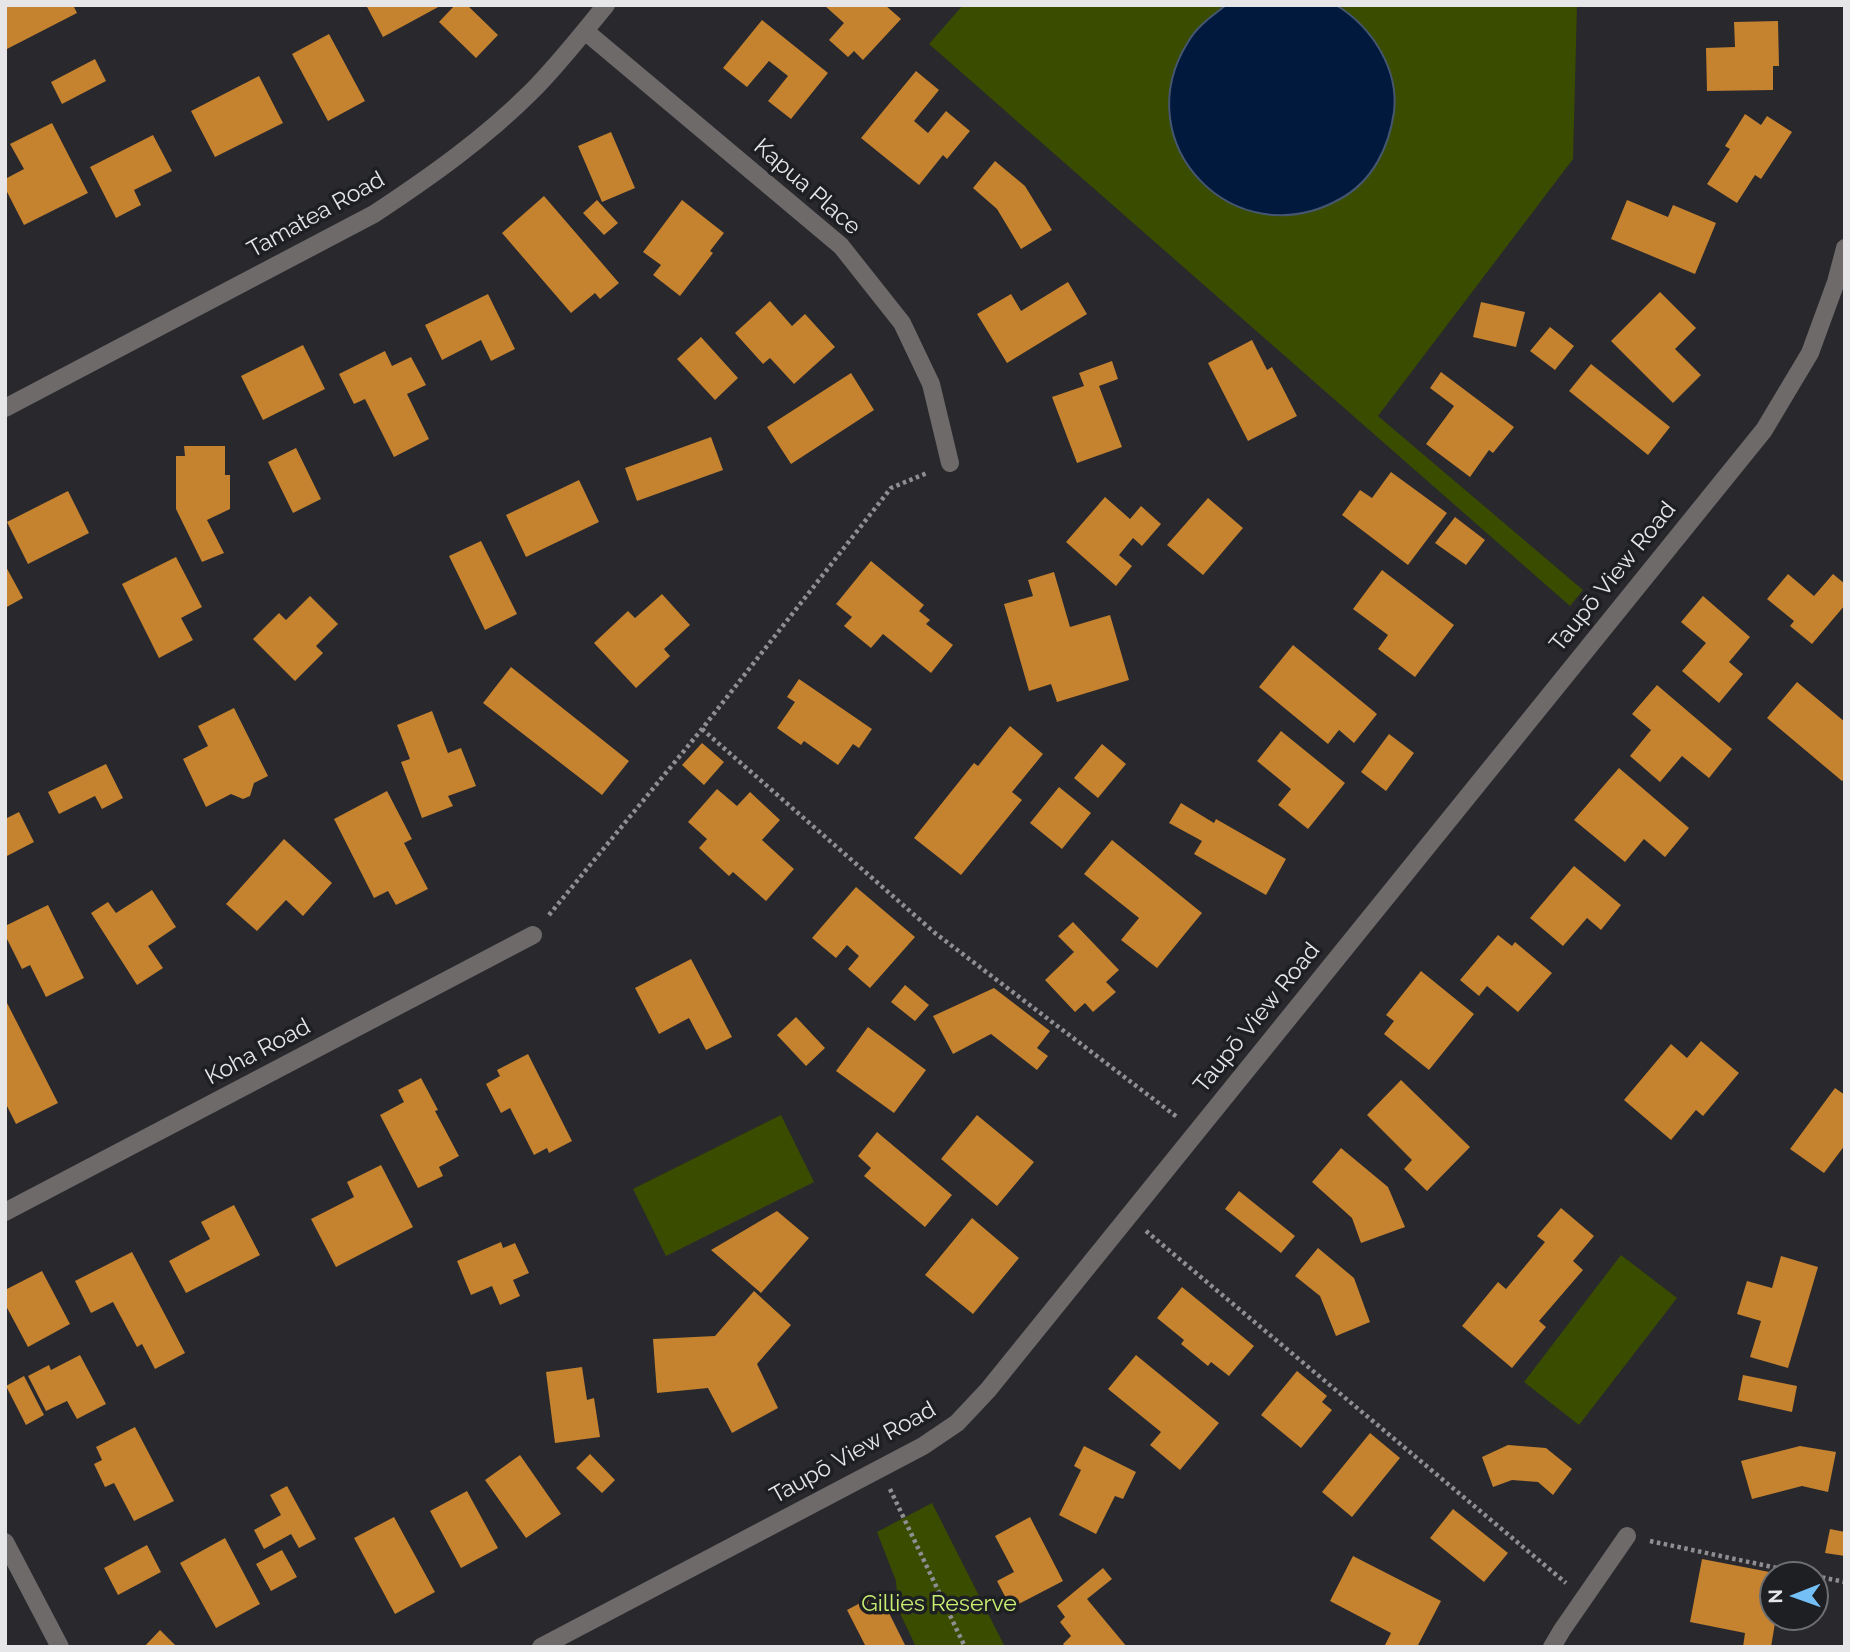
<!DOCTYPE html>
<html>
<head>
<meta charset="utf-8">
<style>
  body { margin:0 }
  #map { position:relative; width:1850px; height:1652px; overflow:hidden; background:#28282d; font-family:Raleway,sans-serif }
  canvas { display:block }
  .frame { position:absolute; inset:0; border:7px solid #e6e6e9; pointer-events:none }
  .north { position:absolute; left:1759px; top:1561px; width:70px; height:70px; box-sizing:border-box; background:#1e1f23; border:2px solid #6e6f72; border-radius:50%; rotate:269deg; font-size:19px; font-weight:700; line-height:28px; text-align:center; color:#e6e6e9 }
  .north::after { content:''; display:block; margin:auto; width:24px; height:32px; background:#74c0f6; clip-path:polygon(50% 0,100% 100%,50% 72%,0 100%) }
</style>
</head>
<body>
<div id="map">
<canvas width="1850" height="1652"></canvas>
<div class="frame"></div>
<div class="north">N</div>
</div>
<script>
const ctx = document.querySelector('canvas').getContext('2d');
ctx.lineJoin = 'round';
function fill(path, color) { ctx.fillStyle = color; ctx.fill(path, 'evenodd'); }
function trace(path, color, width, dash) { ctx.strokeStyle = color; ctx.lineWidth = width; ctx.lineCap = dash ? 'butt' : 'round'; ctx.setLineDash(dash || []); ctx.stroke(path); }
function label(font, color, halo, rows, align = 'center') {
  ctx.font = font + ' Raleway,sans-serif'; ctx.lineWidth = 7; ctx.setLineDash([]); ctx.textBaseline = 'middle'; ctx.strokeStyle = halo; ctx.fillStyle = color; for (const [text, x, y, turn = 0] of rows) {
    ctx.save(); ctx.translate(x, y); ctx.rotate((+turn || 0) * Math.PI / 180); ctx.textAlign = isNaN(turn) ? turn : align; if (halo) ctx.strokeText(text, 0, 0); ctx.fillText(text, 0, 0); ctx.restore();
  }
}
fill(new Path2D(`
  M 963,5 L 1577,5 L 1573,159 L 1378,416 L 1583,590 L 1570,606 L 929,44 Z
  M 781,1115 L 814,1182 L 666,1256 L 633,1189 Z
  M 1621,1255 L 1677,1298 L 1579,1425 L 1524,1382 Z
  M 932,1503 L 1005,1647 L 916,1647 L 898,1609 L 896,1581 L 877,1532 Z`), '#3a4c00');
const water = new Path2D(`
  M 1226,5 L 1336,5 C 1372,27 1399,69 1394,112 C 1389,147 1373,181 1340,199 C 1235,258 1124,144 1188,42 C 1197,26 1212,16 1226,5 Z`);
fill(water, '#00193c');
trace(water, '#455670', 2);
fill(new Path2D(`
  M 5,5 L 73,5 L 77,13 L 5,50 Z
  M 366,5 L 442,5 L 383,37 Z
  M 455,5 L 467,5 L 498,35 L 476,58 L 439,22 Z
  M 824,5 L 885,5 L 901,19 L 863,60 L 854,51 L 848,57 L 829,40 L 844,23 Z
  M 762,20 L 828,73 L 791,119 L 768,101 L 788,76 L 769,61 L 747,87 L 723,68 Z
  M 1778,21 L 1779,66 L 1773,66 L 1773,90 L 1707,91 L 1706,48 L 1735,47 L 1734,22 Z
  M 329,34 L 365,101 L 328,121 L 292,54 Z
  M 95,59 L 106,81 L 62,104 L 51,82 Z
  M 916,71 L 939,90 L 914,121 L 928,133 L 946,111 L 970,131 L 947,159 L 943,155 L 919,185 L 861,138 Z
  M 259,76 L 283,123 L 215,157 L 191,111 Z
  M 1745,114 L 1761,125 L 1767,116 L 1792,132 L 1761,179 L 1755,175 L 1737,203 L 1707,184 L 1730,149 L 1725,146 Z
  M 52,123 L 88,193 L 24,225 L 5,188 L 5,179 L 24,169 L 10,144 Z
  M 611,132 L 635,188 L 602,202 L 578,146 Z
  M 153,135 L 172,171 L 134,190 L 141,205 L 116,218 L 90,167 Z
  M 995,161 L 1025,186 L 1052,230 L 1021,249 L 997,209 L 973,188 Z
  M 544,196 L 619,283 L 600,299 L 595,293 L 571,313 L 502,233 Z
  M 597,200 L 618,223 L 604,235 L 583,213 Z
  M 682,200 L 724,233 L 710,251 L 713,253 L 680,296 L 653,275 L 661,265 L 643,252 Z
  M 1627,200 L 1668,217 L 1673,205 L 1716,223 L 1695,274 L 1611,239 Z
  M 1068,282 L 1087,314 L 1007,363 L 977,314 L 1011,294 L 1021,311 Z
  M 1660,292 L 1696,328 L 1675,349 L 1701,375 L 1673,403 L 1611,341 Z
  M 488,294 L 515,349 L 491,361 L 481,340 L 442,360 L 425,325 Z
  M 770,301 L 792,326 L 805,314 L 835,347 L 794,384 L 770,358 L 763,364 L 735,333 Z
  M 1481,302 L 1525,312 L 1516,347 L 1473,337 Z
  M 1550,327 L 1574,346 L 1555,370 L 1530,351 Z
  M 701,337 L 738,378 L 715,400 L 677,359 Z
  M 1252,340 L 1267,370 L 1272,367 L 1297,416 L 1248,441 L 1208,363 Z
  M 303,345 L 325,389 L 263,420 L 241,376 Z
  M 385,351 L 392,366 L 411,357 L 426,385 L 407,394 L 429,439 L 394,457 L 365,399 L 354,404 L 339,374 Z
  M 1112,361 L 1118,379 L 1099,386 L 1122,447 L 1077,463 L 1052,397 L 1084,386 L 1079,373 Z
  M 1591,364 L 1670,427 L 1648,455 L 1569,391 Z
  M 1441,372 L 1514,427 L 1493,453 L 1489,450 L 1470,477 L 1426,444 L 1454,406 L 1430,388 Z
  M 851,373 L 874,410 L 791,464 L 767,427 Z
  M 711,437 L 723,470 L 637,501 L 625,468 Z
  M 184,446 L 225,446 L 225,475 L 230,475 L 230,509 L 207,520 L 224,553 L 202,562 L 176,509 L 176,456 L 185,456 Z
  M 296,448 L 321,499 L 293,513 L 268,462 Z
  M 1391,472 L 1447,513 L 1408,565 L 1342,515 L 1360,490 L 1372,498 Z
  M 579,480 L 599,522 L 526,557 L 506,515 Z
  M 68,491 L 89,533 L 28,564 L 7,522 Z
  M 1105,497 L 1130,519 L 1141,506 L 1161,524 L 1142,546 L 1133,538 L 1119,555 L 1132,566 L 1116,586 L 1066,542 Z
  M 1208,498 L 1243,528 L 1203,575 L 1167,545 Z
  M 1455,517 L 1485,540 L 1466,565 L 1435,543 Z
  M 481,541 L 517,614 L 485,630 L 449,556 Z
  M 176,557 L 202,607 L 181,618 L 193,640 L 159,658 L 122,584 Z
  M 871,561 L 924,605 L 919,611 L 930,620 L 926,624 L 953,645 L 931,673 L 883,634 L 871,648 L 844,626 L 852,617 L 836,604 Z
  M 5,565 L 23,598 L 5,608 Z
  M 1382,570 L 1454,625 L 1415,677 L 1378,649 L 1388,635 L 1353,609 Z
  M 1054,572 L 1070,627 L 1110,615 L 1129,680 L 1057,702 L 1051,684 L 1029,691 L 1004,604 L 1033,596 L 1028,580 Z
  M 1788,574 L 1814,596 L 1833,574 L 1845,584 L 1845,605 L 1812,644 L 1790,626 L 1794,621 L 1767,599 Z
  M 662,594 L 690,625 L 664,649 L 670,656 L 636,688 L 594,643 L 628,611 L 635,618 Z
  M 310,596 L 338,624 L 316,646 L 323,653 L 295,681 L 253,639 L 279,613 L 286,620 Z
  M 1703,596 L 1750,637 L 1729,662 L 1743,674 L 1719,703 L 1682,671 L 1706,643 L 1681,622 Z
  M 1293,645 L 1377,714 L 1354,743 L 1339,730 L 1328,744 L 1259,687 Z
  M 511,667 L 629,761 L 602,795 L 483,703 Z
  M 799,679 L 872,729 L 859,748 L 853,744 L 838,765 L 804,741 L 801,745 L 777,728 L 795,702 L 787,697 Z
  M 1797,682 L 1845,722 L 1845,778 L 1842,781 L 1767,718 Z
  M 1657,685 L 1732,749 L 1709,778 L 1682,756 L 1660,782 L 1630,756 L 1651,730 L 1632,714 Z
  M 234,708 L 268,776 L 254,783 L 250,796 L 243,799 L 231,794 L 206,807 L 183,759 L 208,746 L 198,726 Z
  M 432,711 L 448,753 L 461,748 L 476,786 L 448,796 L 453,806 L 422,818 L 401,762 L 410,759 L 397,725 Z
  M 1010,726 L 1043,754 L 1012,792 L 1022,800 L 961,875 L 914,838 L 974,763 L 978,766 Z
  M 1281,731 L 1345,783 L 1308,829 L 1278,805 L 1291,789 L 1257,761 Z
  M 1389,734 L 1414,753 L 1386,791 L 1361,772 Z
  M 702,743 L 724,762 L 704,785 L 682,765 Z
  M 1102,744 L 1126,764 L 1098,798 L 1074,778 Z
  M 106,764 L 123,798 L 102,809 L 95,796 L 59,814 L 48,792 Z
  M 1619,768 L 1689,828 L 1665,857 L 1644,839 L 1625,862 L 1574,820 Z
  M 1059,787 L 1091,813 L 1062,849 L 1030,823 Z
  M 717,789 L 737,806 L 750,792 L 780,820 L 762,840 L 794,869 L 766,901 L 733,872 L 729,876 L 699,848 L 707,839 L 688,822 Z
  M 387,791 L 412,839 L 404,843 L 428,889 L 396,905 L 388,891 L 374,898 L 334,819 Z
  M 1181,803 L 1214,823 L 1216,819 L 1286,859 L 1266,895 L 1194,854 L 1202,841 L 1169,823 Z
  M 19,812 L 34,842 L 5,857 L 5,819 Z
  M 284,839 L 332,883 L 303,916 L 286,900 L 257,931 L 226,904 Z
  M 1112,840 L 1202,913 L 1157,968 L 1121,940 L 1139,918 L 1084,874 Z
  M 1574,866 L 1621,905 L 1601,930 L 1587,918 L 1563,946 L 1530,918 Z
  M 856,887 L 915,937 L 870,988 L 848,969 L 859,956 L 847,945 L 836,958 L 812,938 Z
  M 152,890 L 176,927 L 148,946 L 163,968 L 137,985 L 91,913 L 108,902 L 116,913 Z
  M 48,905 L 84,978 L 46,997 L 30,965 L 22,969 L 5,935 L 5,926 Z
  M 1073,922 L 1119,970 L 1106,982 L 1116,992 L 1093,1012 L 1085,1003 L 1075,1012 L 1045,980 L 1074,952 L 1058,936 Z
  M 1498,935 L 1512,946 L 1515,942 L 1552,973 L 1518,1012 L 1487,986 L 1479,996 L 1460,980 Z
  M 691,959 L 732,1037 L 706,1050 L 689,1018 L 659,1034 L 635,988 Z
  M 1421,971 L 1474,1014 L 1429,1070 L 1384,1034 L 1394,1021 L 1386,1015 Z
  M 905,985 L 929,1005 L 915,1021 L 891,1002 Z
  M 994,988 L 1050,1031 L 1037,1048 L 1048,1056 L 1037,1070 L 991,1034 L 953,1054 L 933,1016 Z
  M 5,999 L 58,1103 L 16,1124 L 5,1102 Z
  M 796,1017 L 825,1048 L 806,1066 L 777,1035 Z
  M 868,1027 L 926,1070 L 894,1113 L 836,1071 Z
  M 1701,1041 L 1739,1073 L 1703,1116 L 1696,1110 L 1671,1140 L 1624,1100 L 1671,1044 L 1687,1058 Z
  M 528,1054 L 572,1141 L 549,1153 L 547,1148 L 534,1155 L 510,1108 L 501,1113 L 486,1084 L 500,1076 L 497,1070 Z
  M 421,1078 L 438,1110 L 435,1111 L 459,1156 L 439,1167 L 443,1176 L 418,1188 L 380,1115 L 404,1102 L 398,1090 Z
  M 1401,1080 L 1470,1147 L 1427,1191 L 1404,1169 L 1412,1160 L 1367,1115 Z
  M 1835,1088 L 1845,1095 L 1845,1145 L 1824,1173 L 1790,1149 Z
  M 977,1115 L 1034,1162 L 997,1206 L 941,1159 Z
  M 877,1132 L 952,1195 L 925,1227 L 864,1176 L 871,1168 L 858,1156 Z
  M 1341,1148 L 1388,1187 L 1405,1227 L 1361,1243 L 1352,1218 L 1312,1182 Z
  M 381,1165 L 413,1227 L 336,1267 L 311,1219 L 354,1197 L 347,1182 Z
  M 1239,1191 L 1295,1236 L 1281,1253 L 1225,1209 Z
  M 234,1205 L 260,1255 L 186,1293 L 169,1261 L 210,1239 L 201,1222 Z
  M 1561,1208 L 1594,1236 L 1573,1261 L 1583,1270 L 1539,1321 L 1546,1327 L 1512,1368 L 1462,1326 L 1498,1282 L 1506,1289 L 1545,1242 L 1537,1236 Z
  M 777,1211 L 809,1238 L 761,1293 L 711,1250 Z
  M 972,1218 L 1019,1258 L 973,1314 L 925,1275 Z
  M 501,1242 L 503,1248 L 515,1243 L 529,1273 L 513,1280 L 520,1296 L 500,1305 L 492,1286 L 471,1295 L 457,1261 Z
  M 1318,1248 L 1354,1278 L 1370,1322 L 1336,1336 L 1320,1296 L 1295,1276 Z
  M 132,1252 L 185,1353 L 155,1369 L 142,1344 L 137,1347 L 113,1302 L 91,1313 L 75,1281 Z
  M 1781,1256 L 1818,1267 L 1788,1368 L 1750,1357 L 1761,1321 L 1737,1314 L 1747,1281 L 1772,1288 Z
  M 42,1271 L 70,1324 L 28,1347 L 5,1304 L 5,1290 Z
  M 1182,1287 L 1254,1346 L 1229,1376 L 1211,1362 L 1208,1366 L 1181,1344 L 1184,1340 L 1157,1318 Z
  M 754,1291 L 791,1325 L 757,1364 L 778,1408 L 732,1433 L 708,1388 L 657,1393 L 653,1339 L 715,1336 Z
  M 80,1355 L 106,1404 L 77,1419 L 67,1401 L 46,1411 L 28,1376 L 49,1365 L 51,1370 Z
  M 1136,1355 L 1219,1423 L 1180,1470 L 1150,1445 L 1161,1432 L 1108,1389 Z
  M 582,1367 L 587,1400 L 594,1398 L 600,1437 L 555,1443 L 546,1372 Z
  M 1297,1371 L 1327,1396 L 1322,1402 L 1332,1410 L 1301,1448 L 1261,1415 Z
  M 1743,1375 L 1797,1386 L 1792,1412 L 1738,1400 Z
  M 24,1376 L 44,1415 L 26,1425 L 6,1386 Z
  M 135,1427 L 174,1501 L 134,1521 L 114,1483 L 105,1487 L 94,1464 L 102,1460 L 96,1447 Z
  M 1370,1433 L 1400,1458 L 1352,1517 L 1322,1492 Z
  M 1508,1445 L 1546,1448 L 1572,1469 L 1553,1495 L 1538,1482 L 1512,1480 L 1493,1487 L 1482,1457 Z
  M 1084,1446 L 1136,1472 L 1123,1499 L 1115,1496 L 1096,1534 L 1059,1515 L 1081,1470 L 1074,1466 Z
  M 1800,1446 L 1836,1452 L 1828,1492 L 1802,1486 L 1752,1499 L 1741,1461 Z
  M 590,1454 L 615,1480 L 602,1493 L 576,1468 Z
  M 520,1455 L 561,1514 L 526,1538 L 485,1480 Z
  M 287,1486 L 316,1539 L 299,1548 L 291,1534 L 264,1549 L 254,1530 L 281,1515 L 270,1495 Z
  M 467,1491 L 498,1548 L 461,1568 L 430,1511 Z
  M 1453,1509 L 1508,1553 L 1484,1582 L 1430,1538 Z
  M 394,1517 L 435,1592 L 395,1614 L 354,1538 Z
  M 1030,1517 L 1063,1581 L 1011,1608 L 997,1581 L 1014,1572 L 995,1536 Z
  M 1830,1529 L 1845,1532 L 1845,1556 L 1825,1553 Z
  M 225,1538 L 260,1604 L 216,1628 L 180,1563 Z
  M 147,1545 L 161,1572 L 118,1595 L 104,1568 Z
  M 282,1550 L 297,1577 L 271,1591 L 256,1564 Z
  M 1353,1556 L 1441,1601 L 1417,1647 L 1384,1647 L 1391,1633 L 1330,1601 Z
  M 1702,1559 L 1780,1574 L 1773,1575 L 1773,1617 L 1776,1617 L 1771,1647 L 1743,1647 L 1745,1633 L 1690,1622 Z
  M 1103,1568 L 1112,1579 L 1087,1599 L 1127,1647 L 1066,1647 L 1063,1644 L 1071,1636 L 1060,1622 L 1065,1617 L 1057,1606 Z
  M 879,1593 L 906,1647 L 866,1647 L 847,1610 Z
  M 160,1630 L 177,1647 L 144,1647 Z`), '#c5822f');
trace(new Path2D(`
  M 702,729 L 935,933 L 1177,1117
  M 549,915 L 702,729 L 891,488 L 927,473
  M 1146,1231 L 1566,1583
  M 890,1489 L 965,1647
  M 1650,1541 L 1810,1575
  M 1815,1576 L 1845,1582`), '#8f8f93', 4.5, [3.5, 3.5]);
trace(new Path2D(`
  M 585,31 L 841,246 L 902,323 L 931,384 L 950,463
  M 5,408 L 374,214 C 430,177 484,139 532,91 C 558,65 582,34 606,5
  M 5,1212 L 533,935
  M 5,1542 L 60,1647
  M 541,1647 L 923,1446 L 957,1423 L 988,1390 L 1764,430 L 1810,353 L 1836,282 L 1845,248
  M 1552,1647 L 1562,1630 L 1627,1536`), '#6d6a69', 18);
label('23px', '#e6e6e9', '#1e1f23', [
  ["Kapua Place",807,187,41],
  ["Tamatea Road",316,215,-29],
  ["Taupō View Road",1613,577,-51],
  ["Taupō View Road",1257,1018,-51],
  ["Koha Road",258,1052,-28],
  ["Taupō View Road",853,1453,-29]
]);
label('23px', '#c8ee72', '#1e1f23', [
  ["Gillies Reserve",939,1604]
]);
</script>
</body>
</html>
